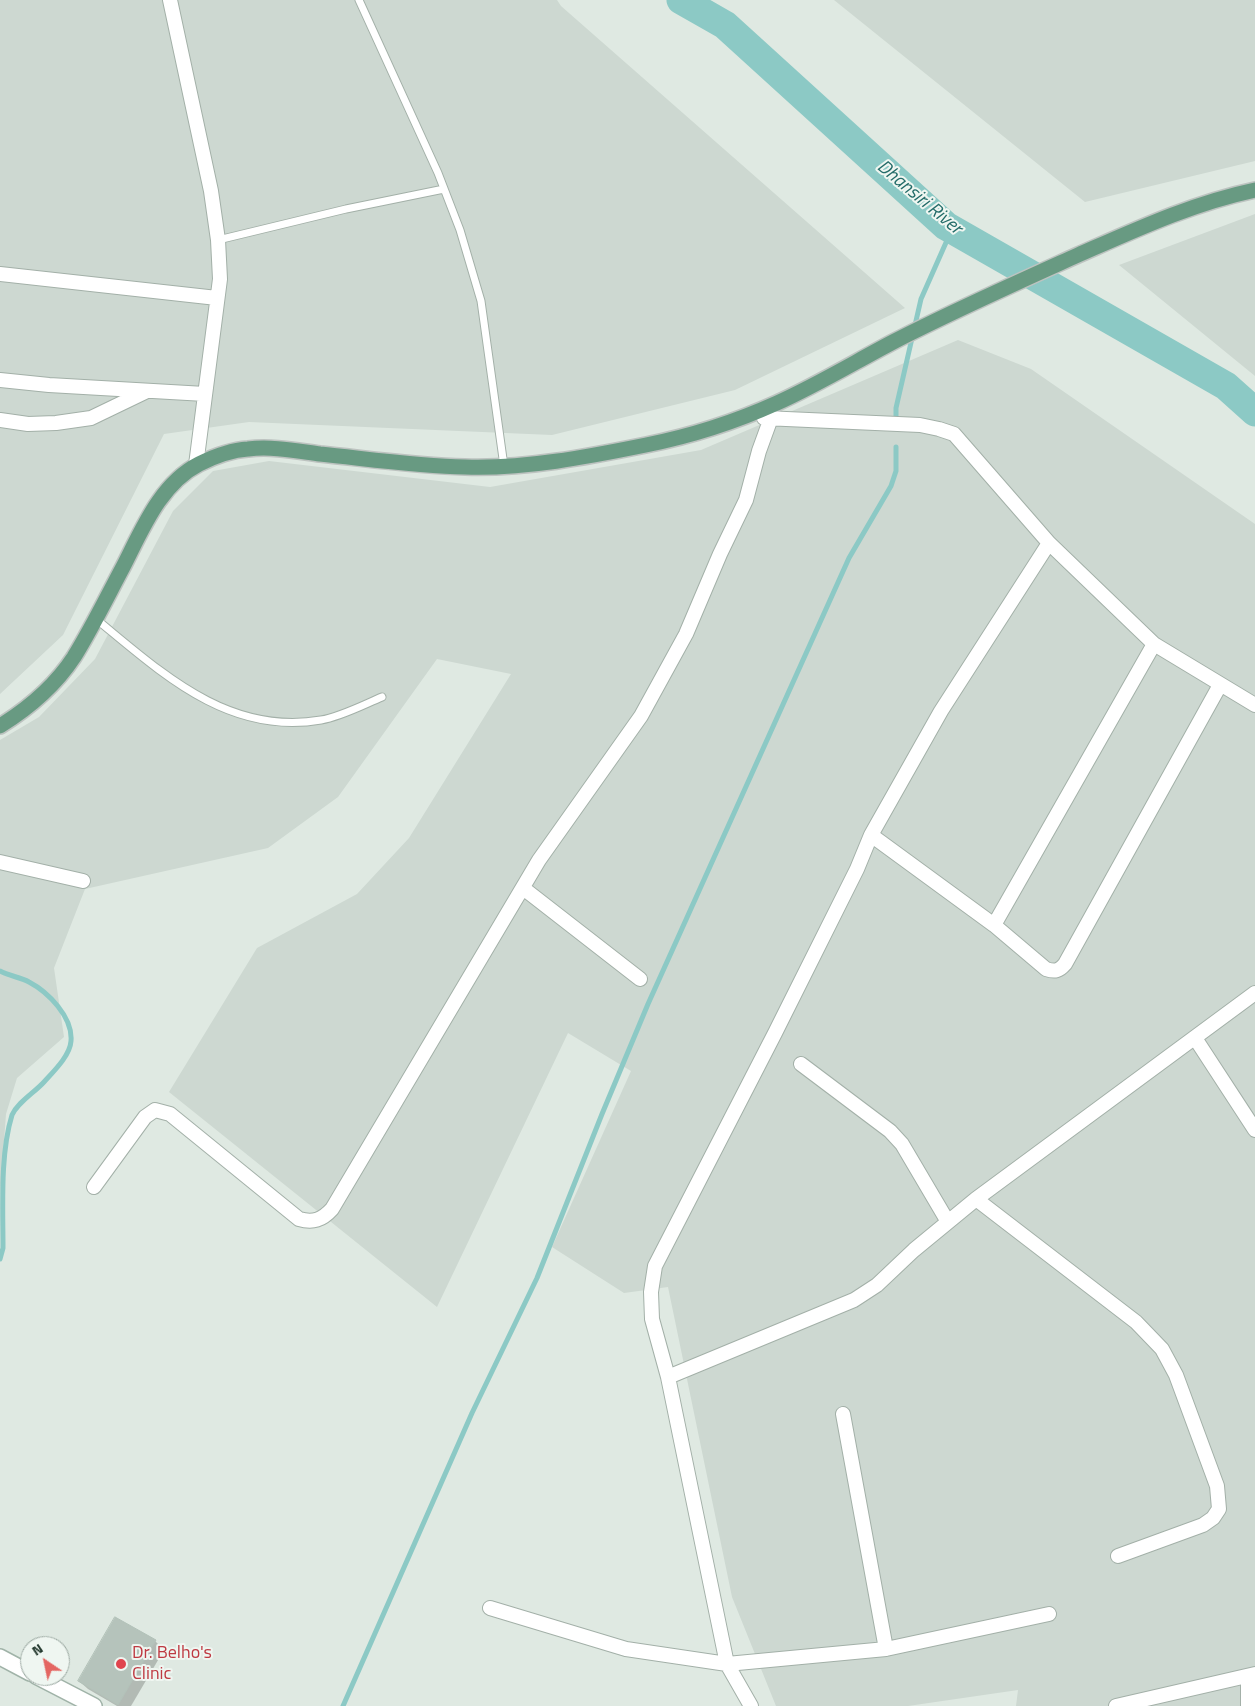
<!DOCTYPE html>
<html>
<head>
<meta charset="utf-8">
<style>
  body { margin:0 }
  #map { position:relative; width:1255px; height:1706px; overflow:hidden; background:#dfe9e2; font-family:"Titillium Web",sans-serif }
  canvas { display:block }
  .north { position:absolute; left:20px; top:1636px; width:50px; height:50px; box-sizing:border-box; background:#eff6f1; border:1px solid #9daaa3; border-radius:50%; rotate:326deg; font-size:14px; font-weight:700; line-height:20px; text-align:center; color:#22372d }
  .north::after { content:''; display:block; margin:auto; width:18px; height:22px; background:#e46662; clip-path:polygon(50% 0,100% 100%,50% 72%,0 100%) }
</style>
</head>
<body>
<div id="map">
<canvas width="1255" height="1706"></canvas>
<div class="north">N</div>
</div>
<script>
const ctx = document.querySelector('canvas').getContext('2d');
ctx.lineJoin = 'round';
function fill(path, color) { ctx.fillStyle = color; ctx.fill(path, 'evenodd'); }
function trace(path, color, width, dash) { ctx.strokeStyle = color; ctx.lineWidth = width; ctx.lineCap = dash ? 'butt' : 'round'; ctx.setLineDash(dash || []); ctx.stroke(path); }
function label(font, color, halo, rows, align = 'center') {
  ctx.font = font + ' "Titillium Web",sans-serif'; ctx.lineWidth = 4; ctx.setLineDash([]); ctx.textBaseline = 'middle'; ctx.strokeStyle = halo; ctx.fillStyle = color; for (const [text, x, y, turn = 0] of rows) {
    ctx.save(); ctx.translate(x, y); ctx.rotate((+turn || 0) * Math.PI / 180); ctx.textAlign = isNaN(turn) ? turn : align; if (halo) ctx.strokeText(text, 0, 0); ctx.fillText(text, 0, 0); ctx.restore();
  }
}
fill(new Path2D(`
  M 0,0 L 557,0 L 561,6 L 905,308 L 735,390 L 552,435 L 249,422 L 164,434 L 63,635 L 0,694 Z
  M 834,0 L 1255,0 L 1255,161 L 1085,202 Z
  M 1255,214 L 1255,376 L 1119,265 Z
  M 958,340 L 1031,369 L 1255,524 L 1255,1706 L 1016,1706 L 1018,1690 L 908,1706 L 776,1706 L 732,1597 L 668,1287 L 624,1293 L 552,1247 L 631,1071 L 568,1033 L 437,1307 L 169,1092 L 257,948 L 357,894 L 409,838 L 511,674 L 437,659 L 338,797 L 268,848 L 85,889 L 54,968 L 64,1037 L 17,1078 L 6,1114 L 0,1196 L 0,740 L 39,717 L 95,659 L 173,511 L 213,471 L 269,461 L 490,487 L 701,450 Z`), '#cdd8d1');
fill(new Path2D(`
  M 155,1641 L 164,1650 L 131,1706 L 117,1706 L 88,1689 L 79,1681 Z`), '#0003');
trace(new Path2D(`
  M 896,417 L 896,408 L 921,299 L 952,229
  M 0,971 C 9,976 20,977 29,982 C 48,992 73,1017 71,1041 C 70,1056 53,1072 44,1082 C 34,1093 18,1102 12,1115 C 0,1154 3,1206 3,1248 L 0,1259
  M 343,1706 L 472,1413 L 537,1278 L 602,1114 L 648,1004 L 849,558 L 891,486 L 896,471 L 896,447`), '#8cc9c5', 5);
trace(new Path2D(`
  M 681,0 L 725,25 L 946,226 L 1226,386 L 1255,412`), '#8cc9c5', 29);
const building = new Path2D(`
  M 115,1617 L 156,1640 L 118,1705 L 78,1681 Z`);
fill(building, '#b5c3bb');
trace(building, '#b2c1b8', 1);
const lane = new Path2D(`
  M 359,0 L 438,173 L 460,230 L 481,301 L 504,466
  M 218,240 L 346,209 L 444,189
  M 96,619 C 162,673 228,736 321,720 C 340,717 363,705 382,697`);
const street = new Path2D(`
  M 170,0 L 211,191 L 218,240 L 220,279 L 196,465
  M 0,274 L 217,298
  M 0,380 L 49,385 L 205,394
  M 764,418 L 920,425 L 939,429 L 954,434 L 1049,543 L 1154,644 L 1255,705
  M 0,420 L 28,424 L 56,423 L 91,418 L 145,392
  M 871,835 L 994,925 L 1046,969 C 1055,972 1059,971 1065,964 L 1220,685
  M 0,862 L 83,881
  M 523,888 L 640,979
  M 994,925 L 1154,644
  M 1195,1038 L 1255,1130
  M 801,1064 L 890,1131 L 902,1144 L 948,1222
  M 94,1187 L 145,1117 L 155,1110 L 170,1114 L 299,1219 C 313,1223 322,1220 332,1209 L 539,860 L 641,716 L 686,634 L 720,554 L 746,500 L 759,451 L 771,418
  M 976,1199 L 1136,1322 L 1162,1349 L 1176,1375 L 1217,1486 L 1219,1509 L 1213,1518 L 1203,1525 L 1118,1556
  M 668,1377 L 854,1300 L 877,1285 L 914,1250 L 976,1199 L 1255,993
  M 843,1414 L 886,1649
  M 490,1608 L 626,1649 L 727,1664 L 886,1649 L 1049,1614
  M 751,1706 L 727,1664 L 668,1377 L 652,1319 L 651,1292 L 655,1266 L 775,1033 L 857,869 L 871,835 L 941,711 L 1049,543
  M 1116,1706 L 1255,1674
  M 1248,1706 L 1248,1677`);
const secondary = new Path2D(`
  M 0,1657 L 30,1673
  M 36,1676 L 94,1706`);
const primary = new Path2D(`
  M 0,726 C 29,708 55,686 74,657 C 92,628 107,597 123,567 C 142,530 160,484 199,464 C 215,456 231,450 248,449 C 272,446 297,451 320,454 C 369,459 417,466 465,467 C 525,469 587,457 646,445 C 691,436 735,422 777,403 C 817,385 855,362 893,342 C 953,311 1016,283 1078,255 C 1135,230 1193,203 1255,190`);
trace(lane, '#a3b0a8', 9);
trace(street, '#a3b0a8', 16);
trace(secondary, '#a0b3a8', 18);
trace(primary, '#bdc3c0', 18);
trace(lane, '#fff', 7);
trace(street, '#fff', 14);
trace(secondary, '#fff', 15);
trace(primary, '#689a82', 15);
for (const [x, y, r, color] of [
  [121,1664,6,"#e0444e"]
]) { const dot = new Path2D(); dot.arc(x, y, r, 0, 2 * Math.PI); ctx.fillStyle = color; ctx.fill(dot); trace(dot, '#eff6f1', 2); }
label('18px', '#be3a42', '#eff6f1', [
  ["Dr. Belho's",132,1654],
  ["Clinic",132,1675]
], 'left');
label('italic 19px', '#236c69', '#eff6f1', [
  ["Dhansiri River",919,198,40]
]);
</script>
</body>
</html>
